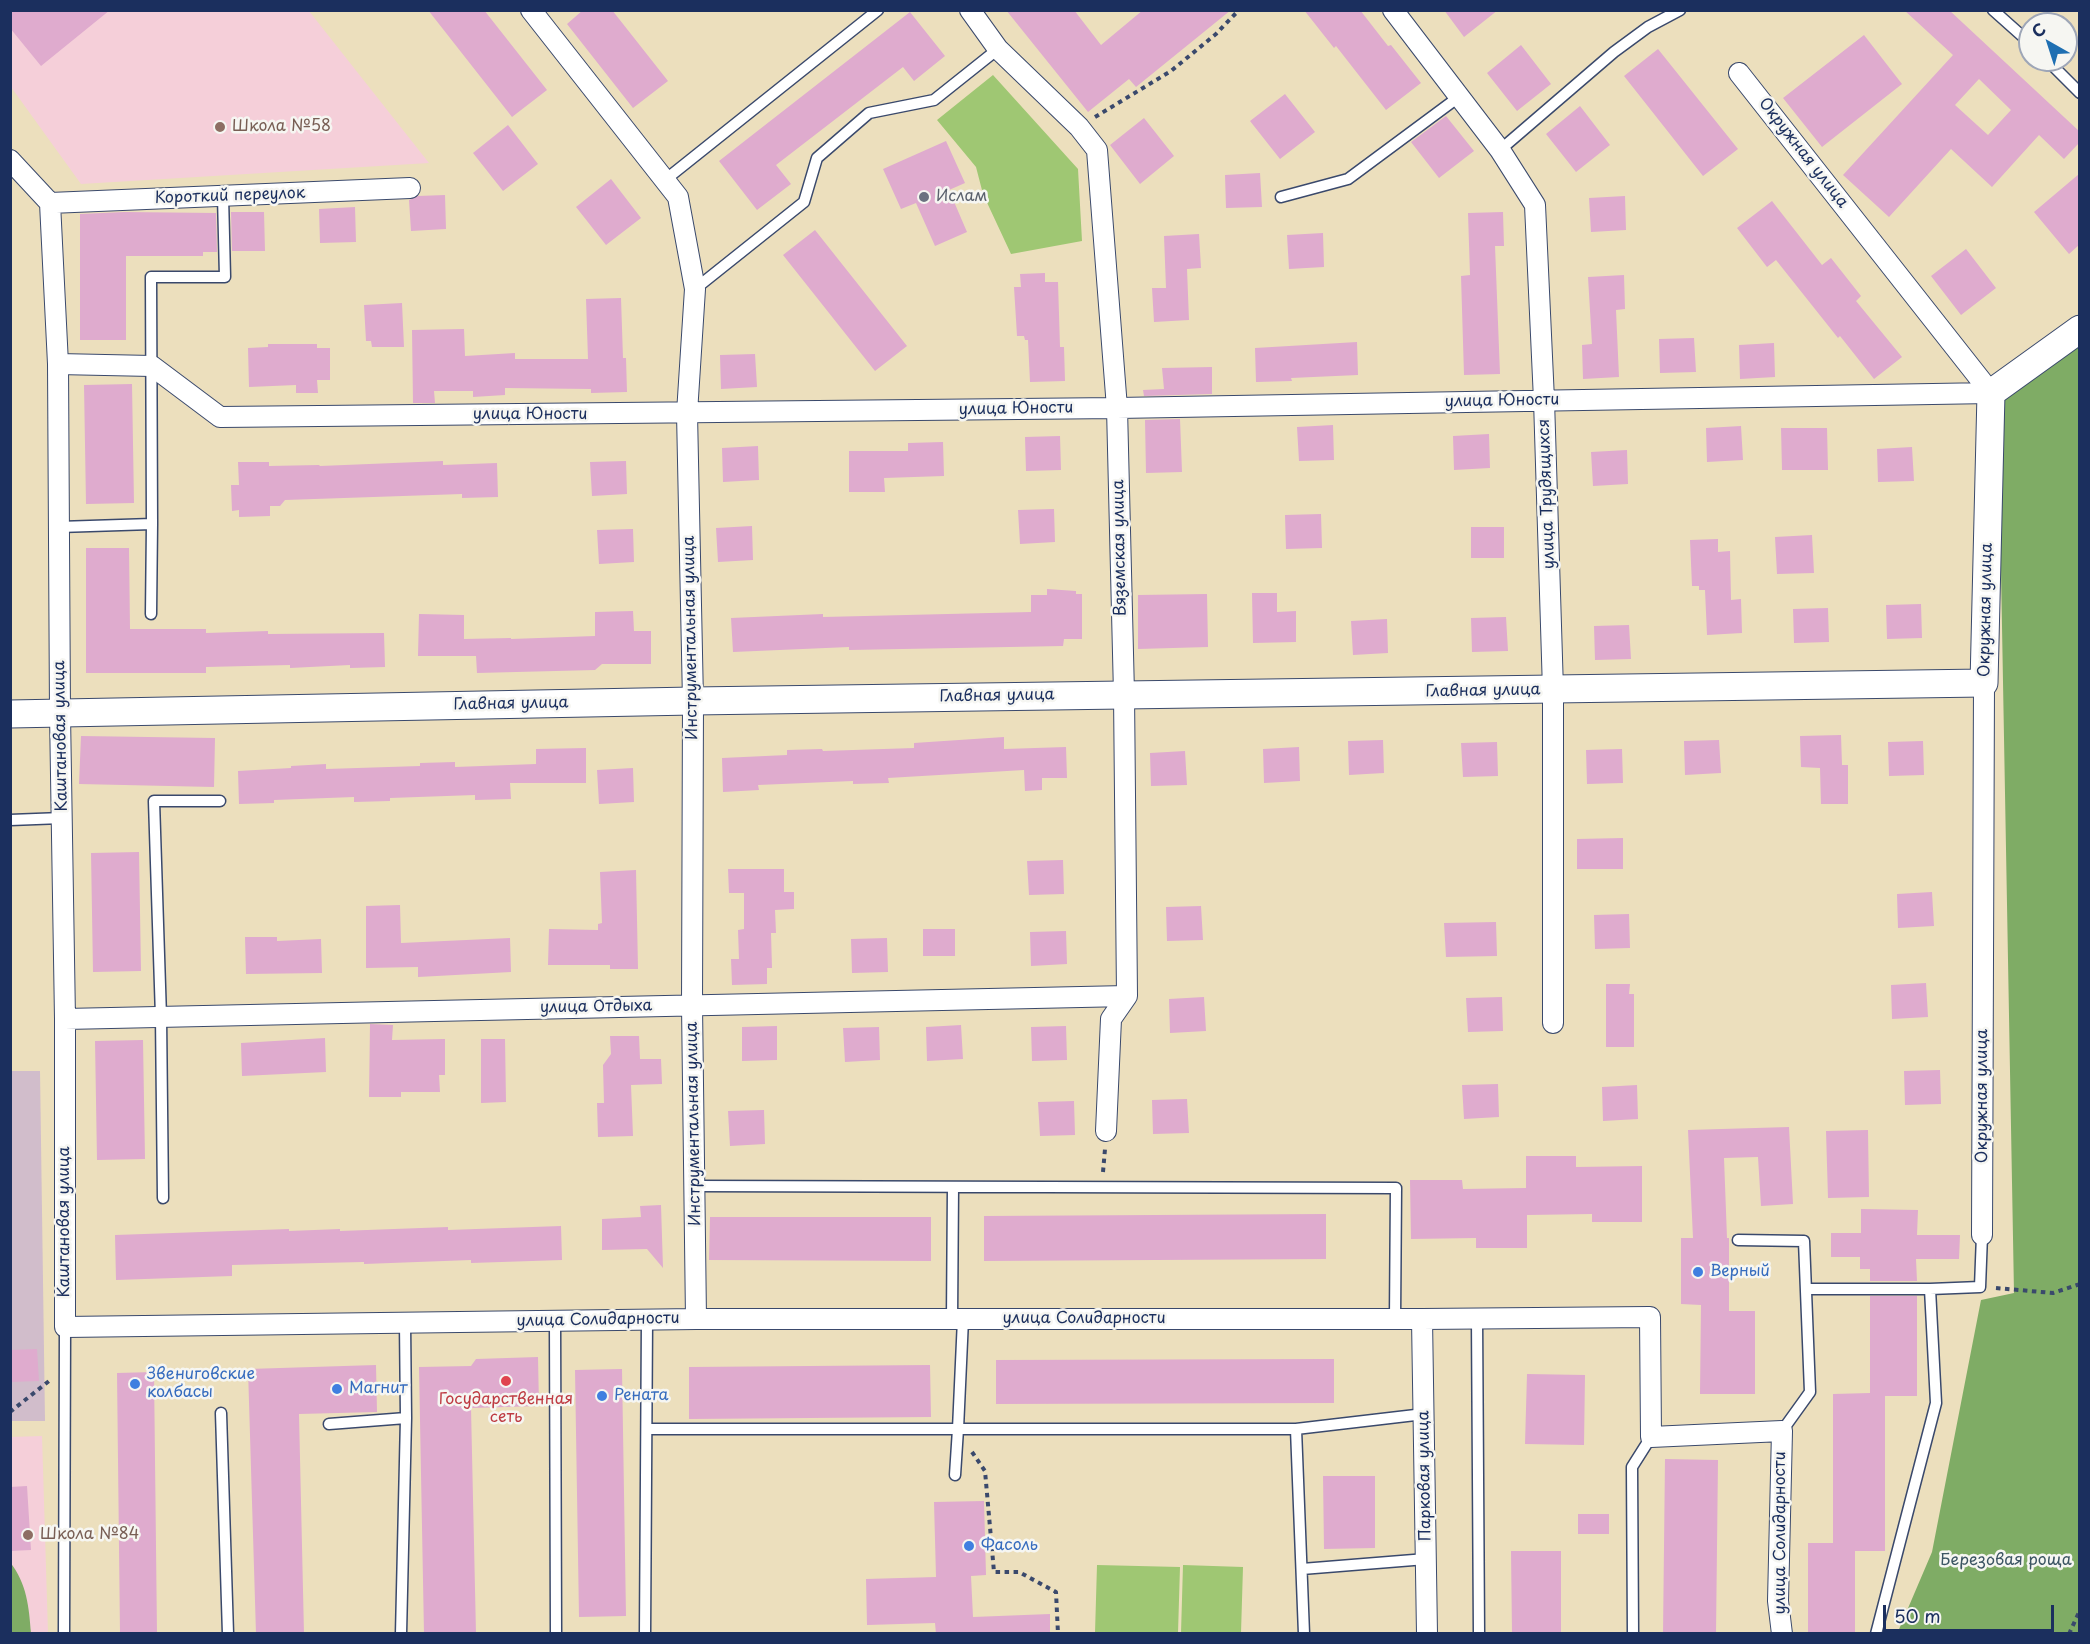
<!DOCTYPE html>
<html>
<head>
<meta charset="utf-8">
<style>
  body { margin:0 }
  #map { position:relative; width:2090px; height:1644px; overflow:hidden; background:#ecdfbd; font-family:"Playpen Sans",sans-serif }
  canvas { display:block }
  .frame { position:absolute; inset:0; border:12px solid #1b2f5e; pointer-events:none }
  .north { position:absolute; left:2018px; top:12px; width:60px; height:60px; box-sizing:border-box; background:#f6f6f2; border:2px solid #9ea6b7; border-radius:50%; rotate:321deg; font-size:16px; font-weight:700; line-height:24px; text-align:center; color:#1b2f5e }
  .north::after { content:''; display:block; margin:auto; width:21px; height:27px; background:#1f6fb2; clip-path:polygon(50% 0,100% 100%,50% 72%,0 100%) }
  .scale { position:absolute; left:1883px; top:1605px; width:171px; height:27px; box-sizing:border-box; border:3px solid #1b2f5e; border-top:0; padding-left:8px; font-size:18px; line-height:21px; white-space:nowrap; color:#1b2f5e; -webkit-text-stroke:4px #f6f6f2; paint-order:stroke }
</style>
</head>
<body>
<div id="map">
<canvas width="2090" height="1644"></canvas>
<div class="frame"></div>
<div class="north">С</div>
<div class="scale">50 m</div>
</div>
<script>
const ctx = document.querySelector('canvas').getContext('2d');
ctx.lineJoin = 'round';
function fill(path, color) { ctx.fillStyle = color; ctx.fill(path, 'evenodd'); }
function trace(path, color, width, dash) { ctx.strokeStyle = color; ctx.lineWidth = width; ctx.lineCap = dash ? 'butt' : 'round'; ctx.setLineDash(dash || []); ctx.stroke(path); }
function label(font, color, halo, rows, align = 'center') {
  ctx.font = font + ' "Playpen Sans",sans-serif'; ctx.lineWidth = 5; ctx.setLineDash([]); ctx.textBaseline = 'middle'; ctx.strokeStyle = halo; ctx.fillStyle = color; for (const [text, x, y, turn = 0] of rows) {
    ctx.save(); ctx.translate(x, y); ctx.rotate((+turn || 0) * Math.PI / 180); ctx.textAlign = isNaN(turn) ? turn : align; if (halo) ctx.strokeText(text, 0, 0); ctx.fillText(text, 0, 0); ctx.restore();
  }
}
fill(new Path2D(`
  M 10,11 L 309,11 L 429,163 L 81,184 L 11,87 Z
  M 42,1436 L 48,1633 L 11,1633 L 10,1437 Z`), '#f5cfd9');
fill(new Path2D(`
  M 10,1071 L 40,1071 L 45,1421 L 11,1421 Z`), '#d1bdcb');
fill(new Path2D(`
  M 993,75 L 1078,169 L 1082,241 L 1011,254 L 983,194 L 976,167 L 937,120 Z
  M 1097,1565 L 1180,1567 L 1178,1633 L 1095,1633 Z
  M 1183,1565 L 1243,1567 L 1241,1633 L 1181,1633 Z`), '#9fc773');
fill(new Path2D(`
  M 2079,346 L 2079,1633 L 1897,1634 L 1932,1552 L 1981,1300 L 2014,1293 L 1998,404 Z
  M 10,1562 C 27,1584 29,1607 31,1633 L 11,1633 Z`), '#7fac65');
fill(new Path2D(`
  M 10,10 L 110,10 L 41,66 L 10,28 Z
  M 428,10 L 484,10 L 547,90 L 512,117 Z
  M 583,10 L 612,10 L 668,81 L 633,108 L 567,24 Z
  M 1006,10 L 1074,10 L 1101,45 L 1143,10 L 1231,10 L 1136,87 L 1129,79 L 1088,112 Z
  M 1304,10 L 1360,10 L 1388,46 L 1391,45 L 1421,83 L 1386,110 L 1336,46 L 1334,48 Z
  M 1444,10 L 1498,10 L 1464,37 Z
  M 1904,10 L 1949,10 L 2079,131 L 2079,143 L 2064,159 L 2039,135 L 1992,187 L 1951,149 L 1889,217 L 1843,175 L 1953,55 ZM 1979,79 L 2011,110 L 1988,135 L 1955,105 Z
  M 910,12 L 945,56 L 914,81 L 903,67 L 776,165 L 791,184 L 757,210 L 719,161 Z
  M 1864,35 L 1902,84 L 1822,147 L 1783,98 Z
  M 1521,45 L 1551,84 L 1517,111 L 1487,73 Z
  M 1658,49 L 1738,149 L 1703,176 L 1624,76 Z
  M 1285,94 L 1315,132 L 1280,159 L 1250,121 Z
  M 1580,106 L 1610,145 L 1576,172 L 1546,134 Z
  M 1446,116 L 1474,151 L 1439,178 L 1411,142 Z
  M 1144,118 L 1174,156 L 1140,184 L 1110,145 Z
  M 508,125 L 538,164 L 503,191 L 473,153 Z
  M 946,141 L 965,183 L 949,190 L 967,232 L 935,246 L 916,203 L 901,209 L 883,169 Z
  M 1260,173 L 1262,207 L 1226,208 L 1225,175 Z
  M 2079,174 L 2079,245 L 2069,254 L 2034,212 Z
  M 611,179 L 641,218 L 606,245 L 576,207 Z
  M 445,195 L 446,229 L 411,231 L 409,200 L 418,196 Z
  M 1625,196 L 1626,230 L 1591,232 L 1589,198 Z
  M 1772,201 L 1822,265 L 1831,258 L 1861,296 L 1856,301 L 1902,357 L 1874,379 L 1840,336 L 1838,338 L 1776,260 L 1767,267 L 1737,228 Z
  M 355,207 L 356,242 L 320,243 L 319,209 Z
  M 124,212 L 216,213 L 217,252 L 203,252 L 203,256 L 126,256 L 126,340 L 80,340 L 80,214 Z
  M 231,212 L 264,212 L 265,251 L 232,251 Z
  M 1503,212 L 1504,246 L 1495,246 L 1500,374 L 1464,375 L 1461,276 L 1470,275 L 1468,213 Z
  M 815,230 L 907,346 L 875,371 L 783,255 Z
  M 1323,233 L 1324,267 L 1289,269 L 1287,235 Z
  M 1199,234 L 1201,268 L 1187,269 L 1189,320 L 1154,322 L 1152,288 L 1166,288 L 1164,236 Z
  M 1966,249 L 1996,288 L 1961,315 L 1931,276 Z
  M 1045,273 L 1045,282 L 1058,282 L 1060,347 L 1064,347 L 1065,381 L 1030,382 L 1028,340 L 1025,340 L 1024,336 L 1017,336 L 1014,287 L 1021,287 L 1020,274 Z
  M 1624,275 L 1625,309 L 1616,310 L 1619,377 L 1583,379 L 1582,345 L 1592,344 L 1588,277 Z
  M 621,298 L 623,358 L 626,358 L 627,392 L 591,393 L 591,389 L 505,388 L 505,395 L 473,397 L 473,391 L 434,391 L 435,403 L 413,403 L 412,330 L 464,329 L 465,356 L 515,353 L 515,359 L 588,359 L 586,299 Z
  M 402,303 L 404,347 L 372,347 L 371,341 L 366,341 L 364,305 Z
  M 1694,338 L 1696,372 L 1660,373 L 1659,339 Z
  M 1357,342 L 1358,375 L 1291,378 L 1292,381 L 1256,382 L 1255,348 Z
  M 1774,343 L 1775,377 L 1740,379 L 1739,345 Z
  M 268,344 L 317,344 L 317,348 L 330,348 L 330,380 L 317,380 L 318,393 L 296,393 L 296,385 L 249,387 L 248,348 L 268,347 Z
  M 755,354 L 757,387 L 721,389 L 720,355 Z
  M 1212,367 L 1212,394 L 1144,396 L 1143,390 L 1164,389 L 1162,368 Z
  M 132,384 L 134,503 L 86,504 L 84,385 Z
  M 1180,419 L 1182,472 L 1146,473 L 1145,420 Z
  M 1333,425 L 1334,460 L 1299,461 L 1297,427 Z
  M 1741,426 L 1743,460 L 1707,462 L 1706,428 Z
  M 1781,428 L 1827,428 L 1828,470 L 1782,470 Z
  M 1489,434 L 1490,468 L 1454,470 L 1453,436 Z
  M 1060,436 L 1061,470 L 1026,471 L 1025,437 Z
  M 943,442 L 944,476 L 884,478 L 885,492 L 849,492 L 849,451 L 908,451 L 908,443 Z
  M 758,446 L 759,480 L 723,482 L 722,448 Z
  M 1912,447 L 1914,481 L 1878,482 L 1877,449 Z
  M 1627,450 L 1628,484 L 1593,486 L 1591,452 Z
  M 443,461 L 443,465 L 497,463 L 498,497 L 462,498 L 462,494 L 285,500 L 280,506 L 270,506 L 270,516 L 239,517 L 239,510 L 232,511 L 231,485 L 239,485 L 238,462 L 269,462 L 269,466 L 319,465 L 320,466 Z
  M 626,461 L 627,494 L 592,496 L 590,462 Z
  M 1054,509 L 1055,542 L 1020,544 L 1018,510 Z
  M 1321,514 L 1322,548 L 1286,549 L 1285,515 Z
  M 752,526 L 753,560 L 718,562 L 716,528 Z
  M 1471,527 L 1504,527 L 1504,558 L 1471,558 Z
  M 633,529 L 634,562 L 599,564 L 597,530 Z
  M 1812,535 L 1814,573 L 1777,574 L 1775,537 Z
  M 1718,539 L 1718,552 L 1730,551 L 1731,600 L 1741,599 L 1742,633 L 1707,635 L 1705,590 L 1699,590 L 1699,586 L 1692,586 L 1690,540 Z
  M 86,548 L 129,548 L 130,629 L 206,629 L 206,633 L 268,631 L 268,634 L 384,633 L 385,667 L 350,668 L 350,665 L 290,668 L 290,665 L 206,667 L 206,673 L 86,673 Z
  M 1047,589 L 1076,591 L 1076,594 L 1082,594 L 1082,639 L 1064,639 L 1063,646 L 849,650 L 849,647 L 733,652 L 731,618 L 823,614 L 823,617 L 1031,612 L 1031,595 L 1047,595 Z
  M 1252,593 L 1277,593 L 1277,612 L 1296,611 L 1296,642 L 1253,643 Z
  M 1207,594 L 1208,647 L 1138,649 L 1138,595 Z
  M 1921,604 L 1922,638 L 1887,639 L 1886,605 Z
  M 1828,608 L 1829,642 L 1794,643 L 1793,609 Z
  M 633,611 L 634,631 L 651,631 L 651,664 L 602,664 L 595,670 L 477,673 L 476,656 L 418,656 L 419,614 L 464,615 L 464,639 L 511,638 L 511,639 L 595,636 L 595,612 Z
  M 1506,617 L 1508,651 L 1472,652 L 1471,618 Z
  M 1387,619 L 1388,653 L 1353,655 L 1351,621 Z
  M 1629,625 L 1631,659 L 1595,660 L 1594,626 Z
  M 1841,735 L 1842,765 L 1848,765 L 1848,804 L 1821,804 L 1820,768 L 1801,767 L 1800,736 Z
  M 81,736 L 215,738 L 214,787 L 79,784 Z
  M 1004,737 L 1004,749 L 1066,747 L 1067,778 L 1042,778 L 1042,790 L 1025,791 L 1024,770 L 888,778 L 889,783 L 853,784 L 853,781 L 758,785 L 759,790 L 723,792 L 722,758 L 787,755 L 787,750 L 822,749 L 823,751 L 914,748 L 914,743 Z
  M 1383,740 L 1384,773 L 1349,775 L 1348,741 Z
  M 1719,740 L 1721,773 L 1685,775 L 1684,741 Z
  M 1923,741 L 1924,775 L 1889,776 L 1888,742 Z
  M 1497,742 L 1498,776 L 1463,777 L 1461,743 Z
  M 1299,747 L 1300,781 L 1264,783 L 1263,749 Z
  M 586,748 L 586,783 L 510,783 L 511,799 L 475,800 L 475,795 L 390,798 L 390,801 L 354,802 L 354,797 L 274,800 L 274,803 L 239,804 L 238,771 L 291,768 L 291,766 L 326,764 L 326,769 L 420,766 L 420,763 L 455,762 L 455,767 L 536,764 L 536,749 Z
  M 1622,749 L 1623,783 L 1587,784 L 1586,750 Z
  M 1185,751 L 1187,785 L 1151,786 L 1150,753 Z
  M 633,768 L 634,802 L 599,804 L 597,770 Z
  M 1623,838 L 1623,869 L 1577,869 L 1577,839 Z
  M 139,852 L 141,971 L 93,972 L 91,853 Z
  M 1063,860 L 1064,894 L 1029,895 L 1027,861 Z
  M 728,869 L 784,869 L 784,892 L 794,892 L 794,909 L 775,910 L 776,933 L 771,933 L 772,968 L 767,968 L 767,984 L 732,985 L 731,959 L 739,959 L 738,930 L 744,929 L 744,893 L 729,893 Z
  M 636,870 L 638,969 L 610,969 L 610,965 L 548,965 L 549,929 L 598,930 L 598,924 L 602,923 L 600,872 Z
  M 1932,892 L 1934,926 L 1898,928 L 1897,894 Z
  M 400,905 L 401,943 L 510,938 L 511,972 L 418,977 L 418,967 L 366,968 L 366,906 Z
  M 1201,906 L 1203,940 L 1167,941 L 1166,907 Z
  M 1629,914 L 1630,948 L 1595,949 L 1594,915 Z
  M 1496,922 L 1497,956 L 1446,957 L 1444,923 Z
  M 923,929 L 955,929 L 955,956 L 923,956 Z
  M 1066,931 L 1067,964 L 1031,966 L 1030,932 Z
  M 245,937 L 277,937 L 277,941 L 321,939 L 322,973 L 246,974 Z
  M 887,938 L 888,972 L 852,973 L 851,939 Z
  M 1926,983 L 1928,1017 L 1892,1019 L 1891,985 Z
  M 1606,984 L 1630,984 L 1629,994 L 1634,994 L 1634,1047 L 1606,1047 Z
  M 1204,997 L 1206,1031 L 1170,1033 L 1169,999 Z
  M 1502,997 L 1503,1031 L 1468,1032 L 1466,998 Z
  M 370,1024 L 393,1025 L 392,1040 L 445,1039 L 445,1075 L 439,1075 L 440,1092 L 401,1092 L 401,1097 L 369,1097 Z
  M 961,1025 L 963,1059 L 927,1061 L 926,1027 Z
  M 777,1026 L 777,1060 L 742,1061 L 742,1027 Z
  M 1066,1026 L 1067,1060 L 1032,1061 L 1031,1027 Z
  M 879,1027 L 880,1060 L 845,1062 L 843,1028 Z
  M 610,1036 L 639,1036 L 640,1059 L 661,1059 L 662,1084 L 631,1085 L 633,1136 L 598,1137 L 597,1103 L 604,1103 L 603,1065 L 611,1054 Z
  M 325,1038 L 326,1072 L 242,1076 L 241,1043 Z
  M 481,1039 L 505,1039 L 506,1102 L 481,1103 Z
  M 143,1040 L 145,1159 L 97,1160 L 95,1041 Z
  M 1940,1070 L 1941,1104 L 1905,1105 L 1904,1071 Z
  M 1498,1084 L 1499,1117 L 1464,1119 L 1462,1085 Z
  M 1637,1085 L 1638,1119 L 1603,1121 L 1602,1087 Z
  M 1187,1099 L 1189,1133 L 1153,1134 L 1152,1100 Z
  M 1074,1101 L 1075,1135 L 1040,1136 L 1038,1102 Z
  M 764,1110 L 765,1144 L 730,1146 L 728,1111 Z
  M 1789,1127 L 1793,1204 L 1761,1206 L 1758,1157 L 1724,1158 L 1727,1238 L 1729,1238 L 1729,1311 L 1755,1311 L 1755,1394 L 1700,1394 L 1701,1305 L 1681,1304 L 1681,1238 L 1693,1238 L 1688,1130 Z
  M 1868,1130 L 1869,1197 L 1828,1198 L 1826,1131 Z
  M 1526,1156 L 1576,1156 L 1576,1167 L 1642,1166 L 1642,1222 L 1592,1222 L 1592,1214 L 1527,1215 L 1527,1248 L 1476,1248 L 1476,1238 L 1411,1239 L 1410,1180 L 1462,1180 L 1463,1189 L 1526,1188 Z
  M 661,1205 L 663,1268 L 647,1249 L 602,1250 L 602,1219 L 641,1217 L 640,1206 Z
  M 1861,1209 L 1918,1210 L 1917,1235 L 1960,1235 L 1959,1259 L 1916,1259 L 1917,1281 L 1870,1281 L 1870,1269 L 1860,1269 L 1860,1257 L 1831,1257 L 1831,1233 L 1861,1233 Z
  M 1326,1214 L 1326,1259 L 984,1261 L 984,1216 Z
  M 710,1217 L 931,1217 L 931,1261 L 709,1260 Z
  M 561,1226 L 562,1260 L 471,1263 L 471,1260 L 364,1264 L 364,1262 L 232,1265 L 232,1276 L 116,1280 L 115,1235 L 289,1229 L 289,1231 L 340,1229 L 340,1231 L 448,1227 L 448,1230 Z
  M 1870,1296 L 1917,1296 L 1917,1396 L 1885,1396 L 1885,1551 L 1855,1551 L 1855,1634 L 1808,1634 L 1808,1543 L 1833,1543 L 1833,1394 L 1870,1393 Z
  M 37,1349 L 39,1381 L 10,1382 L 10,1350 Z
  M 538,1357 L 539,1406 L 471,1408 L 476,1634 L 424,1634 L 419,1367 L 471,1366 L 476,1359 Z
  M 1334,1359 L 1334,1403 L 996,1404 L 996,1360 Z
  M 376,1365 L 377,1412 L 299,1414 L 304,1634 L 256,1634 L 248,1369 Z
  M 930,1365 L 931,1417 L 689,1419 L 689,1367 Z
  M 622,1369 L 626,1616 L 579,1617 L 575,1370 Z
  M 154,1372 L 157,1634 L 120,1634 L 117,1373 Z
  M 1527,1374 L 1585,1375 L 1584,1445 L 1525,1444 Z
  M 1665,1459 L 1718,1460 L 1716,1634 L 1663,1634 Z
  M 1323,1476 L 1375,1476 L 1375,1548 L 1324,1549 Z
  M 27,1486 L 31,1550 L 10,1551 L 10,1487 Z
  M 984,1501 L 986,1575 L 971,1576 L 973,1617 L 1050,1614 L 1050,1634 L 936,1634 L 935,1623 L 867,1625 L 866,1579 L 936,1577 L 934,1502 Z
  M 1578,1514 L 1609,1514 L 1609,1534 L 1578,1534 Z
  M 1511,1551 L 1561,1551 L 1561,1634 L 1512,1634 Z`), '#dfabce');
const lane = new Path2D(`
  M 1993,10 L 2030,43
  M 2047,60 L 2080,93
  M 1500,150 L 1614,52 L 1648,27 L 1680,10
  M 665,180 L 878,10
  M 1281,197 L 1348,179 L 1460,96
  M 695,289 L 804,202 L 817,158 L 869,113 L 934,100 L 998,49
  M 152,524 L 151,277 L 225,277 L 223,196
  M 59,527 L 152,524 L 151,614
  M 10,820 L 62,818
  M 695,1186 L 1396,1188 L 1395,1319
  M 163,1198 L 161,1017 L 154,801 L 220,801
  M 1738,1240 L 1804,1241 L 1810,1392 L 1782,1431
  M 1807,1289 L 1930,1289
  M 1477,1318 L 1479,1634
  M 952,1319 L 953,1187
  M 963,1319 L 958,1429 L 1296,1429
  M 555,1321 L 556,1634
  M 221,1413 L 228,1634
  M 329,1424 L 406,1418
  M 647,1429 L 958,1429 L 955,1475
  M 1302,1569 L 1426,1559
  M 64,1634 L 65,1327
  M 401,1634 L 406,1418 L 405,1323
  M 645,1634 L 647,1320
  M 1304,1634 L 1296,1429 L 1424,1414
  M 1633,1634 L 1632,1467 L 1651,1437
  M 1876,1634 L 1936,1403 L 1930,1289 L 1980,1287 L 1982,1235`);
const street = new Path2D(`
  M 531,10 L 678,197 L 695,289 L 687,413 L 693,701 L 692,1005 L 696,1319
  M 970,10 L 998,49 L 1079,127 L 1097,150 L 1117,408 L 1124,694 L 1127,996 L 1111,1019 L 1106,1131
  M 1393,10 L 1500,150 L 1535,205 L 1544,400 L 1553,690 L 1553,1023
  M 1739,73 L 1991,393
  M 10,160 L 50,203 L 58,364 L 60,714 L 65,1019 L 65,1327 L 696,1319 L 1422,1319 L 1650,1317 L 1651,1437 L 1782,1431 L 1778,1601 L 1782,1634
  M 50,203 L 410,188
  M 58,364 L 152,366 L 220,417 L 1117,408 L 1991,393
  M 65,1019 L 1127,996
  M 1982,1235 L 1984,683
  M 1422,1319 L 1427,1634`);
const secondary = new Path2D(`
  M 10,714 L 693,701 L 1984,683 L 1991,393 L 2080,329`);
trace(lane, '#3a496c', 13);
trace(street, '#3a496c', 22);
trace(secondary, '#3a496c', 29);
trace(new Path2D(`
  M 1095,117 L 1171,71 L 1216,34 L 1239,10
  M 1103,1172 L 1105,1149
  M 1996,1288 L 2053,1293 L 2080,1284
  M 10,1412 L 49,1381
  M 972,1452 L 985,1471 L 994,1572 L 1019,1572 L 1056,1592 L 1058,1634
  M 2069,1634 L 2080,1610`), '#3a496c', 4, [4.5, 4.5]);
trace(lane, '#fff', 10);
trace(street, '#fff', 20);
trace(secondary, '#fff', 27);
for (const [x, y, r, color] of [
  [220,127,6,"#8d6e63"],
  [924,197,6,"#6b7280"],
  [1698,1272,6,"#3f7fe0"],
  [506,1381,6,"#e0444e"],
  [135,1384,6,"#3f7fe0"],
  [337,1389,6,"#3f7fe0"],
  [602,1396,6,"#3f7fe0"],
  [28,1535,6,"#8d6e63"],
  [969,1546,6,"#3f7fe0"]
]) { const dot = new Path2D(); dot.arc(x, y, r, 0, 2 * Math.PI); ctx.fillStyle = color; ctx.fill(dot); trace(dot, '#f6f6f2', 2); }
label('16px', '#785e54', '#f6f6f2', [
  ["Школа №58",232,127],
  ["Школа №84",40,1535]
], 'left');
label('16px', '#1b2f5e', '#f6f6f2', [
  ["Окружная улица",1803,153,52],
  ["Короткий переулок",230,196,-2],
  ["улица Юности",1502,401,-1],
  ["улица Юности",1016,409,-1],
  ["улица Юности",530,415],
  ["улица Трудящихся",1547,494,-92],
  ["Вяземская улица",1120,548,-91],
  ["Окружная улица",1986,610,-89],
  ["Инструментальная улица",691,638,-91],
  ["Главная улица",1483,691,-1],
  ["Главная улица",997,696,-1],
  ["Главная улица",511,704,-1],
  ["Каштановая улица",61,736,-91],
  ["улица Отдыха",596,1007,-1],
  ["Окружная улица",1983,1096,-90],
  ["Инструментальная улица",694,1124,-91],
  ["Каштановая улица",65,1222,-90],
  ["улица Солидарности",1084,1319],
  ["улица Солидарности",598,1320,-1],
  ["Парковая улица",1425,1476,-91],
  ["улица Солидарности",1781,1533,-90]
]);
label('16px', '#5b616d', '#f6f6f2', [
  ["Ислам",936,197]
], 'left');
label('16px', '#366cbe', '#f6f6f2', [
  ["Верный",1710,1272],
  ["Звениговские",147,1375],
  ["колбасы",147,1393],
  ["Магнит",349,1389],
  ["Рената",614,1396],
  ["Фасоль",981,1546]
], 'left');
label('16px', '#be3a42', '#f6f6f2', [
  ["Государственная",506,1400],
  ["сеть",506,1418]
]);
label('16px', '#3c5563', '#f6f6f2', [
  ["Березовая роща",2006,1561]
]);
</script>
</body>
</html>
